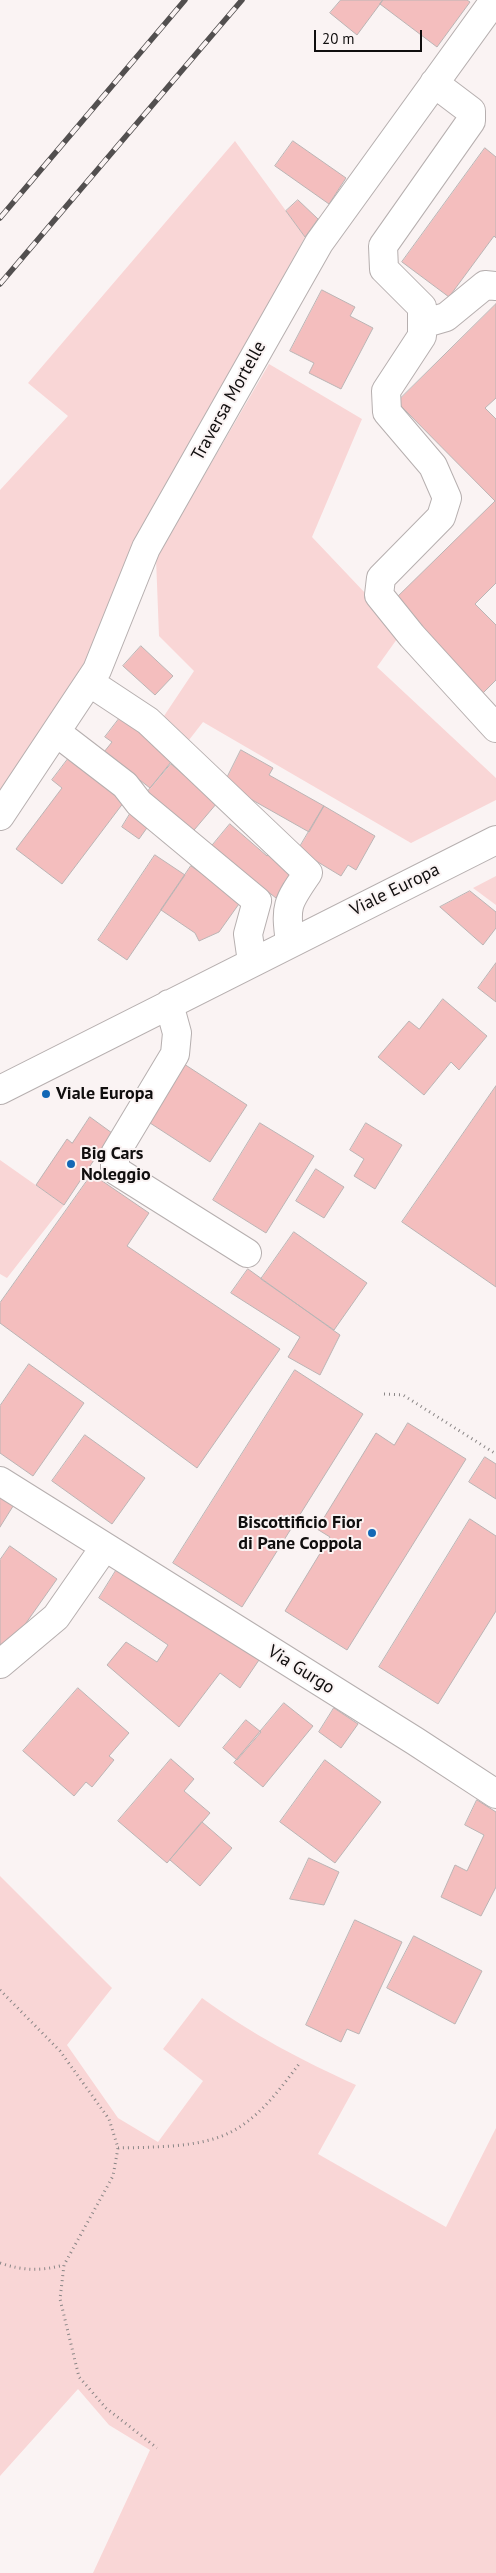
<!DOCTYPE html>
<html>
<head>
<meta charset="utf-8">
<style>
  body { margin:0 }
  #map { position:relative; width:496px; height:2573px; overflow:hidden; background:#faf3f3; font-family:"PT Sans",sans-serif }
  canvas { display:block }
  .scale { position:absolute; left:314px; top:30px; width:108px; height:22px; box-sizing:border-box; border:2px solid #100e0e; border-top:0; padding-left:6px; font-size:15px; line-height:18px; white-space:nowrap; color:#100e0e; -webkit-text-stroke:4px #faf3f3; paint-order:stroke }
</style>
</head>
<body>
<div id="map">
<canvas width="496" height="2573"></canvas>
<div class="scale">20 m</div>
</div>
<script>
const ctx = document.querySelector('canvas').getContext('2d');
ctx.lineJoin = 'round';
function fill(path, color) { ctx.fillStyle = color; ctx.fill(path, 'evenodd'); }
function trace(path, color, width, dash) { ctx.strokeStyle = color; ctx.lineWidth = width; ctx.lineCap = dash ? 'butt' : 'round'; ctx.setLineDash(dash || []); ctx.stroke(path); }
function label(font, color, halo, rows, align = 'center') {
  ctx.font = font + ' "PT Sans",sans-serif'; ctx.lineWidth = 4; ctx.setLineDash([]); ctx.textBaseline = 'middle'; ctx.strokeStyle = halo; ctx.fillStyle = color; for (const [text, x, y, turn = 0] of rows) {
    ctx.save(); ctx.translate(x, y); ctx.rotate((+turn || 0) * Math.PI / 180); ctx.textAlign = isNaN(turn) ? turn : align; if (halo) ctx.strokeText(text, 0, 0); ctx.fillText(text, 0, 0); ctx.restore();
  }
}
fill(new Path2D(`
  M 235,141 L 305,237 L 139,539 L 92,653 L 0,791 L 0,490 L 68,416 L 28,383 Z
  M 269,364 L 362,419 L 312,537 L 402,632 L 377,667 L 496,778 L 496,800 L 411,843 L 203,722 L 189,740 L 164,716 L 194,671 L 159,636 L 156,558 Z
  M 496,876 L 496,905 L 473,888 Z
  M 0,1160 L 64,1205 L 7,1278 L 0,1274 Z
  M 0,1876 L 112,1988 L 67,2045 L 118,2118 L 158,2142 L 203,2081 L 163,2049 L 202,1998 C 253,2035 299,2059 356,2085 L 318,2154 L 446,2227 L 496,2128 L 496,2573 L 93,2573 L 150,2450 L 109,2425 L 78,2389 L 0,2476 Z`), '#f9d6d6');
const building = new Path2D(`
  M 341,0 L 383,0 L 357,35 L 330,13 Z
  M 383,0 L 467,0 L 470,2 L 437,47 L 380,4 Z
  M 293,141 L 346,178 L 329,204 L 275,166 Z
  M 485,148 L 496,157 L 496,238 L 494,236 L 449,297 L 402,262 Z
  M 298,200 L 318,219 L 305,237 L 286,211 Z
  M 322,290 L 355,307 L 350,316 L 373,328 L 341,389 L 309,373 L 314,363 L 290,351 Z
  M 496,304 L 496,398 L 485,408 L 496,419 L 496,583 L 475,604 L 496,625 L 496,680 L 482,694 L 392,602 L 495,501 L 397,402 Z
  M 141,646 L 173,676 L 155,695 L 123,666 Z
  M 122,715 L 175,757 L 150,788 L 127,770 L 100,757 L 112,742 L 105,737 Z
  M 241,750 L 273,768 L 269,775 L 324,806 L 309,832 L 224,784 Z
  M 71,755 L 127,798 L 62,884 L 16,849 L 62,788 L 52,780 Z
  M 171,764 L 217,803 L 189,836 L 143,797 Z
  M 324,806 L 375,836 L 356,870 L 348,865 L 341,876 L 298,850 Z
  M 133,809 L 154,818 L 139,839 L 122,827 Z
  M 230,824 L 267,856 L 270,851 L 293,874 L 276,898 L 211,847 Z
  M 155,855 L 185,875 L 127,960 L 98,940 Z
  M 191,866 L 241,901 L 219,932 L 199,941 L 195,933 L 161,910 Z
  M 470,891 L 496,912 L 496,928 L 483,945 L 440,907 Z
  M 496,963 L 496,1002 L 478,988 Z
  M 443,999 L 487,1036 L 459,1070 L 451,1062 L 424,1095 L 378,1057 L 409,1021 L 419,1029 Z
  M 184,1064 L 247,1105 L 210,1162 L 147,1121 Z
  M 496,1086 L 496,1287 L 402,1222 Z
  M 90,1117 L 112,1133 L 64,1205 L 36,1185 L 67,1139 L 72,1143 Z
  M 260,1123 L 314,1156 L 266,1233 L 213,1200 Z
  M 366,1123 L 402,1145 L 375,1189 L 354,1176 L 364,1159 L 350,1150 Z
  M 316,1169 L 344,1187 L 324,1218 L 296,1201 Z
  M 92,1174 L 149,1213 L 127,1246 L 280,1349 L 197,1468 L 0,1323 L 0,1303 Z
  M 294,1232 L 367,1283 L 334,1330 L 261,1279 Z
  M 248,1269 L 340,1335 L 320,1375 L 288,1357 L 300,1337 L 231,1293 Z
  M 29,1364 L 84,1403 L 33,1476 L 0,1453 L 0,1406 Z
  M 295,1370 L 363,1414 L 242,1607 L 173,1563 Z
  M 408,1423 L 466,1459 L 347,1650 L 285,1611 L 330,1537 L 317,1529 L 376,1433 L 394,1445 Z
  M 85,1435 L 145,1478 L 112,1524 L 52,1481 Z
  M 485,1457 L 496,1464 L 496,1499 L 469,1482 Z
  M 0,1494 L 15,1503 L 0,1527 Z
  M 470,1519 L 496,1536 L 496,1611 L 438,1704 L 379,1667 Z
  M 10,1546 L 57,1579 L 7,1650 L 0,1645 L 0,1560 Z
  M 117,1569 L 259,1660 L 240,1688 L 220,1673 L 179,1727 L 107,1665 L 126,1642 L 157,1662 L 168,1645 L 99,1598 Z
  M 78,1688 L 129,1733 L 109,1756 L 114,1760 L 92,1787 L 86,1782 L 74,1796 L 23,1751 Z
  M 284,1703 L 313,1726 L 263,1787 L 234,1763 Z
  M 334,1708 L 358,1724 L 341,1748 L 319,1732 Z
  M 246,1720 L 261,1732 L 237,1760 L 223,1748 Z
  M 171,1759 L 194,1779 L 184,1791 L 210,1813 L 167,1863 L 118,1821 Z
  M 325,1760 L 381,1802 L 335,1863 L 280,1822 Z
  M 477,1800 L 496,1812 L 496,1887 L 481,1916 L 441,1897 L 455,1865 L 467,1871 L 484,1835 L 465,1825 Z
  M 202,1822 L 232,1848 L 200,1886 L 170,1860 Z
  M 309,1858 L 339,1872 L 324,1905 L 290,1899 Z
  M 355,1920 L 402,1942 L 359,2034 L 347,2029 L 341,2042 L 306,2025 Z
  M 414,1936 L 482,1971 L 455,2024 L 387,1988 Z`);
fill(building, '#f4bebe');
trace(building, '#bbb4b4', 1);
const minor = new Path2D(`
  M 434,83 L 471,111 L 471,121 L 383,246 L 384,269 L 422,307 L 422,336 L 386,391 L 387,412 L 433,466 L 447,498 L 441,517 L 381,578 L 379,595 L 412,636 L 496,728
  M 422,324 L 446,317 L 485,285 L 496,286
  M 89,682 L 148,721 L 308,873 C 287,903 285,906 290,942
  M 56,732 L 125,785 L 139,803 L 257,901 L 248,934 L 252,962
  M 0,816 L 97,670 L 146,548 L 319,243 L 491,5
  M 169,1004 L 177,1033 L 175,1054 L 115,1154 L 115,1170 L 247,1253
  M 0,1090 L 496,840
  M 0,1481 L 415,1741 L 496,1794
  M 0,1664 L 56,1617 L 104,1548`);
trace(minor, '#b6afaf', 30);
trace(new Path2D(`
  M 384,1394 L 403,1395 L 496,1454
  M 0,1990 L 60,2051 L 109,2119 L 118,2148 L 113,2176 L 64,2265 L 60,2299 L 79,2377 L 106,2408 L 157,2448
  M 118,2148 C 153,2147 200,2148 231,2132 C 260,2117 280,2089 299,2064
  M 0,2263 C 23,2271 41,2271 64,2265`), '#8a8686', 3, [1, 4]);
trace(minor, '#fff', 28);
const rail = new Path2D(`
  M 0,218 L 185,0
  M 0,284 L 242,0`);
trace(rail, '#524f4f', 5.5);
trace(rail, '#faf3f3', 4, [11]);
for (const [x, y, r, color] of [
  [46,1094,5,"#1267b5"],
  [71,1164,5,"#1267b5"],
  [372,1533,5,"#1267b5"]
]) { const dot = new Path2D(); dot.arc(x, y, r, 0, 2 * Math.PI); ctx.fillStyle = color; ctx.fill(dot); trace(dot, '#faf3f3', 2); }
label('18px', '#100e0e', '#faf3f3', [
  ["Traversa Mortelle",229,401,-61],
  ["Viale Europa",395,890,-26],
  ["Via Gurgo",301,1670,32]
]);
label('bold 18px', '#100e0e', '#faf3f3', [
  ["Viale Europa",56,1094],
  ["Big Cars",81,1154],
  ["Noleggio",81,1175],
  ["Biscottificio Fior",362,1523,"right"],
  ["di Pane Coppola",362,1544,"right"]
], 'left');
</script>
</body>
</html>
